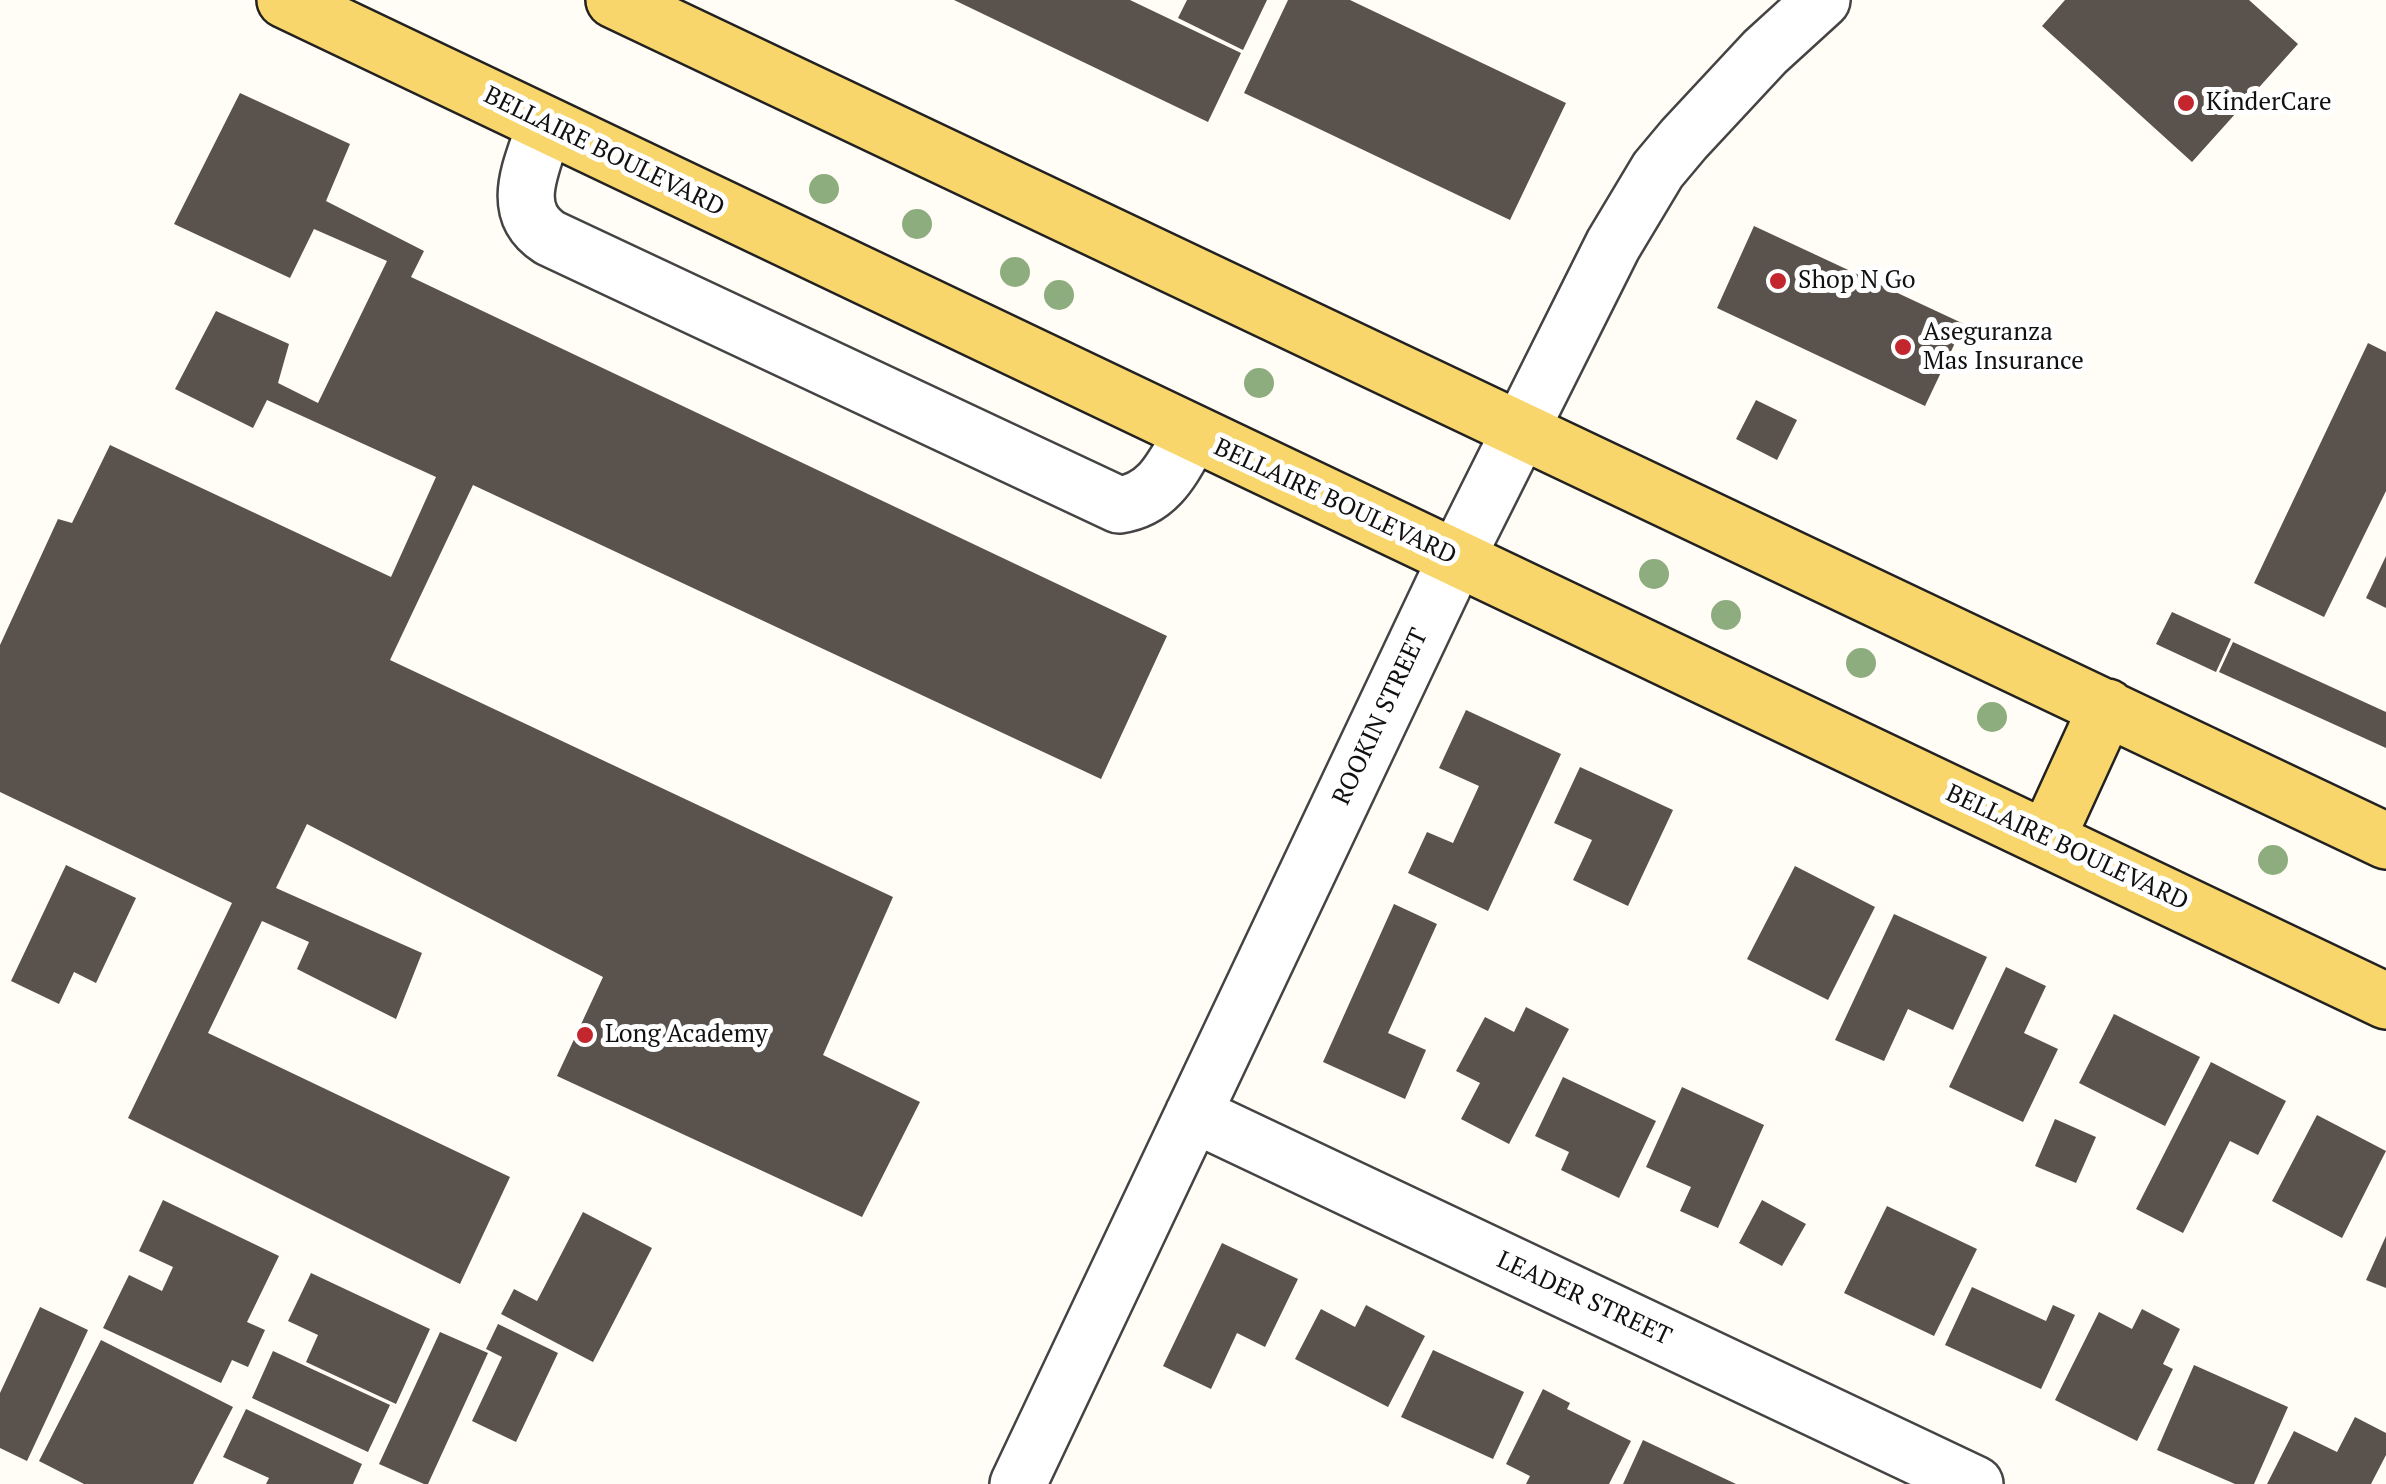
<!DOCTYPE html>
<html>
<head>
<meta charset="utf-8">
<style>
  body { margin:0 }
  canvas { display:block; background:#fffdf5 }
</style>
</head>
<body>
<canvas width="2386" height="1484"></canvas>
<script>
const ctx = document.querySelector('canvas').getContext('2d');
ctx.lineJoin = 'round';
function fill(path, color) { ctx.fillStyle = color; ctx.fill(path, 'evenodd'); }
function trace(path, color, width, dash) { ctx.strokeStyle = color; ctx.lineWidth = width; ctx.lineCap = dash ? 'butt' : 'round'; ctx.setLineDash(dash || []); ctx.stroke(path); }
function label(font, color, halo, rows, align = 'center') {
  ctx.font = font + ' "PT Serif",serif'; ctx.lineWidth = 10; ctx.setLineDash([]); ctx.textBaseline = 'middle'; ctx.strokeStyle = halo; ctx.fillStyle = color; for (const [text, x, y, turn = 0] of rows) {
    ctx.save(); ctx.translate(x, y); ctx.rotate((+turn || 0) * Math.PI / 180); ctx.textAlign = isNaN(turn) ? turn : align; if (halo) ctx.strokeText(text, 0, 0); ctx.fillText(text, 0, 0); ctx.restore();
  }
}
fill(new Path2D(`
  M 954,0 L 1130,0 L 1241,53 L 1208,122 Z
  M 1187,0 L 1267,0 L 1243,50 L 1178,18 Z
  M 1288,0 L 1350,0 L 1566,103 L 1510,220 L 1244,93 Z
  M 2065,0 L 2249,0 L 2298,44 L 2192,162 L 2042,26 Z
  M 240,93 L 350,144 L 326,201 L 424,251 L 411,277 L 1167,636 L 1101,779 L 473,485 L 390,660 L 893,897 L 823,1055 L 920,1102 L 862,1217 L 557,1076 L 603,977 L 307,824 L 276,888 L 422,953 L 396,1019 L 297,969 L 309,942 L 262,921 L 208,1033 L 510,1177 L 460,1284 L 128,1118 L 232,903 L 0,792 L 0,645 L 58,519 L 72,523 L 110,445 L 391,577 L 436,477 L 267,400 L 253,428 L 175,389 L 216,311 L 289,344 L 278,383 L 318,403 L 387,261 L 314,229 L 290,278 L 174,224 Z
  M 1754,226 L 1964,324 L 1925,406 L 1717,308 Z
  M 2368,343 L 2386,352 L 2386,491 L 2324,617 L 2254,583 Z
  M 1756,400 L 1797,420 L 1777,460 L 1736,439 Z
  M 2386,556 L 2386,608 L 2366,598 Z
  M 2172,612 L 2231,639 L 2216,672 L 2156,644 Z
  M 2233,642 L 2386,712 L 2386,748 L 2219,672 Z
  M 1466,710 L 1561,754 L 1488,911 L 1408,873 L 1427,832 L 1453,843 L 1479,786 L 1439,768 Z
  M 1580,767 L 1673,810 L 1628,906 L 1573,880 L 1592,840 L 1554,823 Z
  M 66,865 L 136,898 L 96,983 L 74,972 L 59,1004 L 11,981 Z
  M 1795,866 L 1875,907 L 1828,1000 L 1747,959 Z
  M 1394,904 L 1437,924 L 1388,1033 L 1426,1050 L 1405,1099 L 1323,1062 Z
  M 1894,914 L 1987,957 L 1953,1030 L 1908,1009 L 1884,1061 L 1835,1040 Z
  M 2006,967 L 2046,986 L 2024,1033 L 2058,1049 L 2023,1122 L 1949,1087 Z
  M 1526,1007 L 1569,1029 L 1509,1144 L 1461,1119 L 1480,1083 L 1456,1071 L 1485,1017 L 1514,1032 Z
  M 2114,1014 L 2200,1057 L 2165,1126 L 2079,1083 Z
  M 2211,1062 L 2286,1101 L 2258,1155 L 2230,1141 L 2183,1233 L 2136,1209 Z
  M 1563,1077 L 1656,1121 L 1619,1198 L 1561,1170 L 1569,1152 L 1535,1136 Z
  M 1682,1087 L 1764,1125 L 1718,1228 L 1680,1211 L 1691,1187 L 1646,1167 Z
  M 2317,1115 L 2386,1151 L 2342,1238 L 2272,1201 Z
  M 2055,1119 L 2096,1137 L 2076,1183 L 2035,1166 Z
  M 163,1200 L 279,1256 L 247,1322 L 265,1330 L 248,1367 L 232,1360 L 221,1383 L 103,1328 L 129,1275 L 162,1291 L 173,1267 L 139,1251 Z
  M 1762,1200 L 1806,1224 L 1782,1266 L 1739,1243 Z
  M 1887,1206 L 1977,1249 L 1934,1336 L 1844,1293 Z
  M 583,1212 L 652,1248 L 593,1362 L 501,1314 L 514,1289 L 537,1301 Z
  M 2386,1236 L 2386,1288 L 2366,1280 Z
  M 1222,1243 L 1298,1279 L 1265,1347 L 1237,1333 L 1211,1389 L 1163,1366 Z
  M 311,1273 L 430,1329 L 396,1404 L 306,1362 L 318,1335 L 288,1321 Z
  M 1972,1287 L 2046,1321 L 2053,1305 L 2075,1315 L 2041,1389 L 1945,1345 Z
  M 1366,1305 L 1425,1336 L 1388,1407 L 1295,1359 L 1321,1309 L 1355,1327 Z
  M 40,1307 L 88,1330 L 27,1461 L 0,1448 L 0,1393 Z
  M 2142,1309 L 2180,1329 L 2163,1364 L 2173,1369 L 2137,1441 L 2055,1400 L 2099,1312 L 2132,1329 Z
  M 498,1324 L 558,1353 L 516,1442 L 472,1421 L 502,1357 L 486,1349 Z
  M 440,1332 L 488,1353 L 428,1484 L 424,1484 L 379,1464 Z
  M 101,1340 L 233,1407 L 193,1484 L 84,1484 L 39,1461 Z
  M 1433,1350 L 1524,1392 L 1493,1459 L 1401,1417 Z
  M 273,1351 L 390,1405 L 368,1452 L 252,1398 Z
  M 2194,1365 L 2288,1407 L 2254,1484 L 2235,1484 L 2157,1450 Z
  M 1543,1389 L 1570,1403 L 1567,1409 L 1631,1441 L 1609,1484 L 1526,1484 L 1530,1476 L 1506,1464 Z
  M 246,1409 L 362,1464 L 353,1484 L 266,1484 L 269,1478 L 223,1457 Z
  M 2355,1417 L 2386,1433 L 2386,1455 L 2371,1484 L 2267,1484 L 2294,1431 L 2337,1452 Z
  M 1643,1440 L 1736,1484 L 1623,1484 Z`), '#5a524d');
const minor = new Path2D(`
  M 545,125 C 533,165 507,210 550,238 L 1119,505 C 1160,499 1173,467 1192,434
  M 1193,1114 L 1975,1484
  M 1018,1484 L 1456,559 L 1613,245 L 1658,170 L 1684,139 L 1765,52 L 1822,0`);
const major = new Path2D(`
  M 285,0 L 2386,1001
  M 614,0 L 2386,841
  M 2047,838 L 2107,707`);
trace(minor, '#444', 60);
trace(major, '#222', 60);
trace(minor, '#fff', 55);
trace(major, '#f9d66b', 55);
ctx.fillStyle = '#8dad7f';
for (const [x, y] of [
  [824,189],
  [917,224],
  [1015,272],
  [1059,295],
  [1259,383],
  [1654,574],
  [1726,615],
  [1861,663],
  [1992,717],
  [2273,860]
]) { ctx.beginPath(); ctx.arc(x, y, 15, 0, 2 * Math.PI); ctx.fill(); }
for (const [x, y, r, color] of [
  [2186,103,10,"#c4262e"],
  [1778,281,10,"#c4262e"],
  [1903,347,10,"#c4262e"],
  [585,1035,10,"#c4262e"]
]) { const dot = new Path2D(); dot.arc(x, y, r, 0, 2 * Math.PI); ctx.fillStyle = color; ctx.fill(dot); trace(dot, '#fff', 4); }
label('25px', '#111', '#fff', [
  ["KinderCare",2206,103],
  ["Shop N Go",1798,281],
  ["Aseguranza",1923,333],
  ["Mas Insurance",1923,362],
  ["Long Academy",605,1035]
], 'left');
label('25px', '#111', '#fff', [
  ["BELLAIRE BOULEVARD",604,152,26],
  ["BELLAIRE BOULEVARD",1335,502,25],
  ["ROOKIN STREET",1381,717,-65],
  ["BELLAIRE BOULEVARD",2067,848,25],
  ["LEADER STREET",1584,1299,25]
]);
</script>
</body>
</html>
